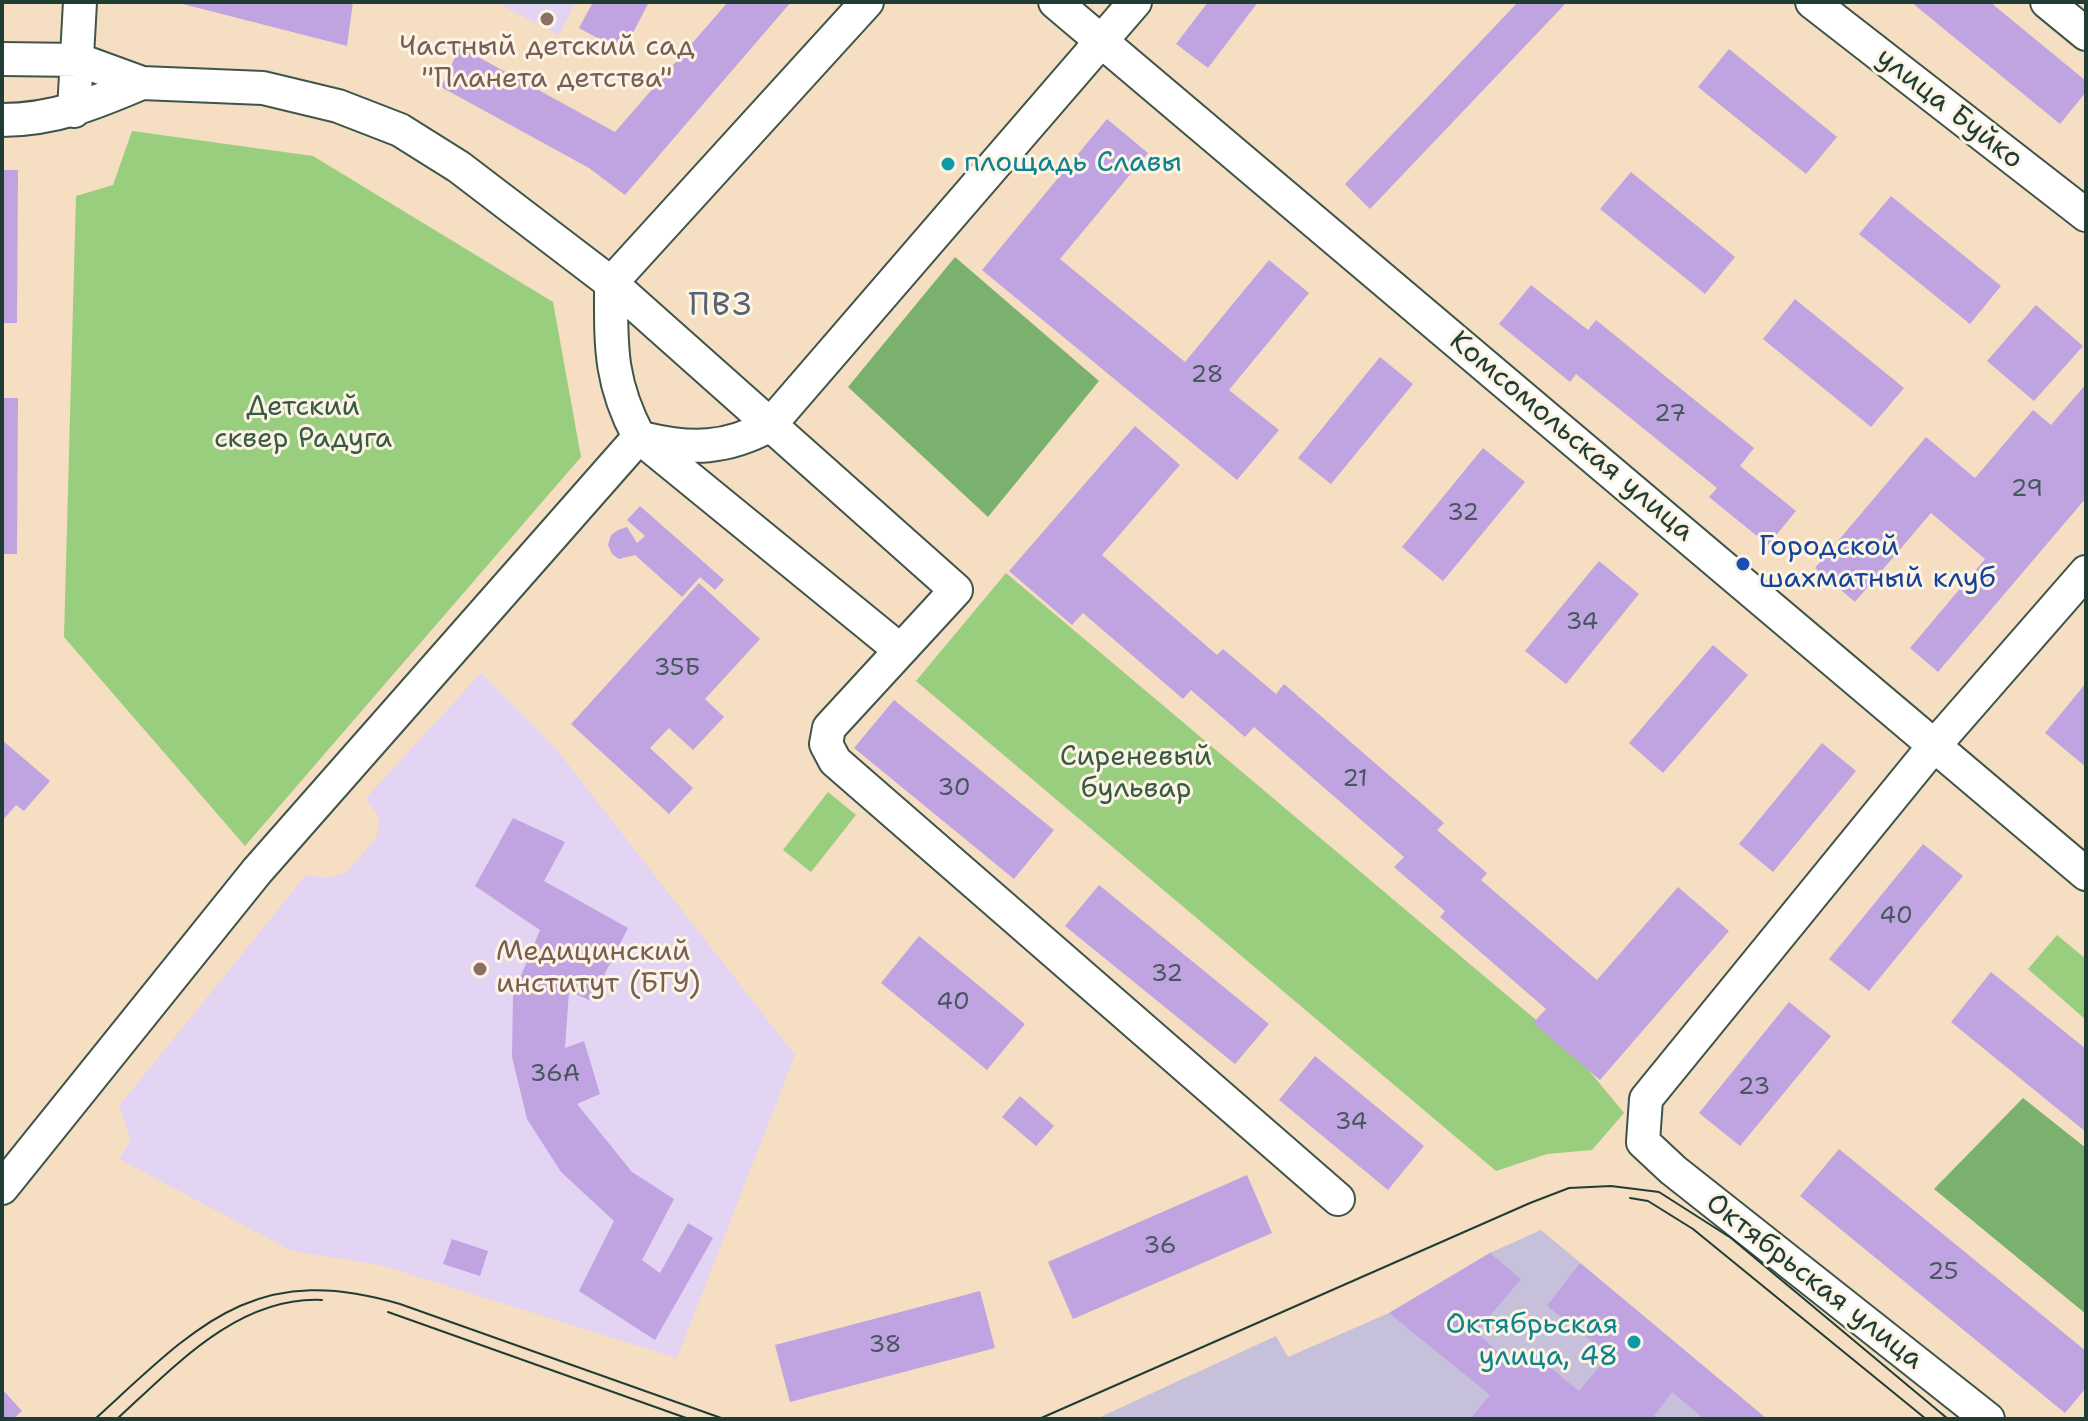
<!DOCTYPE html>
<html>
<head>
<meta charset="utf-8">
<style>
  body { margin:0 }
  #map { position:relative; width:2088px; height:1421px; overflow:hidden; background:#f5dec1; font-family:"Shantell Sans",sans-serif }
  canvas { display:block }
  .frame { position:absolute; inset:0; border:4px solid #1f3d34; pointer-events:none }
</style>
</head>
<body>
<div id="map">
<canvas width="2088" height="1421"></canvas>
<div class="frame"></div>
</div>
<script>
const ctx = document.querySelector('canvas').getContext('2d');
ctx.lineJoin = 'round';
function fill(path, color) { ctx.fillStyle = color; ctx.fill(path, 'evenodd'); }
function trace(path, color, width, dash) { ctx.strokeStyle = color; ctx.lineWidth = width; ctx.lineCap = dash ? 'butt' : 'round'; ctx.setLineDash(dash || []); ctx.stroke(path); }
function label(font, color, halo, rows, align = 'center') {
  ctx.font = font + ' "Shantell Sans",sans-serif'; ctx.lineWidth = 6; ctx.setLineDash([]); ctx.textBaseline = 'middle'; ctx.strokeStyle = halo; ctx.fillStyle = color; for (const [text, x, y, turn = 0] of rows) {
    ctx.save(); ctx.translate(x, y); ctx.rotate((+turn || 0) * Math.PI / 180); ctx.textAlign = isNaN(turn) ? turn : align; if (halo) ctx.strokeText(text, 0, 0); ctx.fillText(text, 0, 0); ctx.restore();
  }
}
fill(new Path2D(`
  M 495,2 L 576,2 L 559,35 Z
  M 481,673 L 553,745 L 795,1055 L 677,1358 L 380,1265 L 292,1251 L 119,1159 L 131,1139 L 119,1106 L 306,875 L 327,878 L 347,872 L 376,838 L 380,819 L 366,798 Z`), '#e3d4f3');
fill(new Path2D(`
  M 1541,1230 L 1767,1419 L 1096,1419 L 1276,1336 L 1288,1357 L 1389,1313 L 1490,1253 Z`), '#c6c0da');
fill(new Path2D(`
  M 132,131 L 313,156 L 553,302 L 581,457 L 245,846 L 64,637 L 76,196 L 113,185 Z
  M 1006,573 L 1573,1051 L 1624,1113 L 1592,1150 L 1547,1154 L 1496,1171 L 916,681 Z
  M 828,792 L 856,815 L 811,872 L 783,850 Z
  M 2057,935 L 2086,959 L 2086,1020 L 2028,969 Z`), '#9ace7f');
fill(new Path2D(`
  M 955,257 L 1099,381 L 988,517 L 848,387 Z
  M 2023,1098 L 2086,1148 L 2086,1314 L 1934,1189 Z`), '#7bb16e');
fill(new Path2D(`
  M 175,2 L 353,2 L 347,46 Z
  M 593,2 L 649,2 L 623,52 L 579,28 Z
  M 728,2 L 791,2 L 625,195 L 589,168 L 441,87 L 460,47 L 615,132 Z
  M 1208,2 L 1258,2 L 1208,68 L 1176,44 Z
  M 1518,2 L 1567,2 L 1370,209 L 1345,184 Z
  M 1911,2 L 1990,2 L 2086,81 L 2086,92 L 2060,124 Z
  M 1729,49 L 1837,137 L 1806,174 L 1698,87 Z
  M 1107,119 L 1148,153 L 1060,259 L 1185,362 L 1269,260 L 1309,293 L 1229,390 L 1279,430 L 1237,480 L 982,270 Z
  M 2,170 L 18,170 L 17,323 L 2,323 Z
  M 1631,172 L 1735,257 L 1705,294 L 1600,209 Z
  M 1891,196 L 2001,286 L 1970,324 L 1859,234 Z
  M 1531,285 L 1588,330 L 1596,320 L 1754,448 L 1740,466 L 1796,511 L 1768,545 L 1709,497 L 1717,488 L 1576,374 L 1570,382 L 1499,324 Z
  M 1795,299 L 1904,388 L 1871,427 L 1763,339 Z
  M 2036,305 L 2083,346 L 2034,401 L 1987,361 Z
  M 1380,357 L 1413,384 L 1331,484 L 1298,458 Z
  M 2086,384 L 2086,498 L 1938,672 L 1910,648 L 1985,559 L 1931,513 L 1855,602 L 1815,568 L 1926,437 L 1975,478 L 2033,410 L 2051,425 Z
  M 2,398 L 18,398 L 17,554 L 2,554 Z
  M 1135,426 L 1180,465 L 1102,555 L 1217,655 L 1223,649 L 1276,694 L 1284,684 L 1444,823 L 1437,830 L 1487,873 L 1481,880 L 1597,980 L 1678,887 L 1729,931 L 1600,1080 L 1533,1023 L 1546,1009 L 1440,917 L 1445,911 L 1394,867 L 1404,857 L 1254,727 L 1245,737 L 1191,690 L 1183,699 L 1083,613 L 1072,625 L 1009,571 Z
  M 1483,448 L 1525,482 L 1443,581 L 1402,547 Z
  M 640,506 L 724,580 L 715,590 L 700,577 L 682,597 L 635,555 L 619,559 L 612,554 L 608,545 L 611,535 L 618,530 L 627,527 L 637,543 L 645,536 L 627,520 Z
  M 1599,561 L 1639,594 L 1566,684 L 1525,651 Z
  M 699,583 L 760,639 L 705,699 L 724,717 L 693,750 L 669,728 L 650,748 L 693,788 L 669,814 L 571,724 Z
  M 1713,645 L 1748,675 L 1663,773 L 1629,743 Z
  M 2086,683 L 2086,767 L 2045,733 Z
  M 894,700 L 1054,830 L 1014,879 L 854,748 Z
  M 2,740 L 50,781 L 24,811 L 16,805 L 2,821 Z
  M 1822,743 L 1856,771 L 1773,872 L 1739,844 Z
  M 513,818 L 565,842 L 544,881 L 628,928 L 591,1001 L 569,991 L 565,1048 L 584,1041 L 600,1094 L 577,1104 L 632,1172 L 674,1199 L 642,1260 L 660,1273 L 688,1223 L 713,1238 L 655,1340 L 579,1291 L 614,1221 L 561,1172 L 527,1119 L 512,1057 L 513,995 L 540,930 L 475,886 Z
  M 1923,844 L 1963,876 L 1869,991 L 1829,959 Z
  M 1099,885 L 1269,1024 L 1235,1064 L 1065,926 Z
  M 919,936 L 1025,1024 L 987,1070 L 881,983 Z
  M 1991,972 L 2086,1049 L 2086,1132 L 1951,1022 Z
  M 1789,1002 L 1831,1036 L 1740,1146 L 1699,1113 Z
  M 1315,1056 L 1424,1146 L 1388,1190 L 1279,1100 Z
  M 1020,1096 L 1054,1126 L 1036,1146 L 1002,1117 Z
  M 1839,1149 L 2086,1351 L 2086,1388 L 2065,1413 L 1800,1196 Z
  M 1247,1175 L 1272,1233 L 1073,1319 L 1048,1262 Z
  M 452,1239 L 488,1251 L 480,1276 L 443,1264 Z
  M 1490,1253 L 1521,1279 L 1476,1332 L 1516,1368 L 1531,1352 L 1579,1391 L 1609,1355 L 1547,1306 L 1580,1263 L 1767,1419 L 1704,1419 L 1672,1392 L 1654,1416 L 1658,1419 L 1470,1419 L 1490,1395 L 1389,1313 Z
  M 980,1291 L 995,1348 L 790,1402 L 775,1345 Z
  M 2,1389 L 22,1411 L 13,1419 L 2,1419 Z`), '#c0a4e1');
const minor = new Path2D(`
  M 867,2 L 611,283 C 611,345 609,381 639,437 L 900,650
  M 1055,2 L 2086,874
  M 1812,2 L 2086,215
  M 2047,2 L 2086,34
  M 2,59 L 79,60 L 142,83 L 263,88 L 338,106 L 400,130 L 459,167 L 611,283 L 956,590 L 829,728 L 826,744 L 835,761 L 1338,1199
  M 74,111 L 80,2
  M 2,120 C 54,120 95,103 142,83
  M 646,439 C 692,450 726,449 769,426 L 1135,2
  M 2,1188 L 257,871 L 639,437
  M 1988,1419 L 1673,1170 L 1643,1142 L 1646,1099 L 1928,753 L 2086,572`);
trace(minor, '#3f5549', 36);
trace(minor, '#fff', 32);
trace(new Path2D(`
  M 1630,1198 L 1648,1201 L 1693,1229 L 1926,1419
  M 388,1312 L 689,1419
  M 95,1419 C 196,1327 253,1260 400,1304 L 724,1419
  M 117,1419 C 174,1367 238,1296 322,1300
  M 1039,1419 L 1530,1203 L 1569,1188 L 1611,1186 L 1659,1192 L 1731,1238 L 1948,1419`), '#1f3d34', 2);
for (const [x, y, r, color] of [
  [547,19,8,"#8d6e63"],
  [948,164,8,"#0f9aa8"],
  [1743,564,8,"#1a4fb4"],
  [480,969,8,"#8d6e63"],
  [1634,1342,8,"#0f9aa8"]
]) { const dot = new Path2D(); dot.arc(x, y, r, 0, 2 * Math.PI); ctx.fillStyle = color; ctx.fill(dot); trace(dot, '#fcf5e5', 3); }
label('24px', '#47575f', null, [
  ["28",1207,376],
  ["27",1670,415],
  ["29",2027,490],
  ["32",1463,514],
  ["34",1582,623],
  ["35Б",677,669],
  ["21",1355,780],
  ["30",954,789],
  ["40",1896,917],
  ["32",1167,975],
  ["40",953,1003],
  ["36А",555,1075],
  ["23",1754,1088],
  ["34",1351,1123],
  ["36",1160,1247],
  ["25",1943,1273],
  ["38",885,1346]
]);
label('28px', '#785e54', '#fcf5e5', [
  ["Частный детский сад",547,48],
  ["\"Планета детства\"",547,80],
  ["Медицинский",496,953,"left"],
  ["институт (БГУ)",496,985,"left"]
]);
label('28px', '#1f3d34', '#fcf5e5', [
  ["улица Буйко",1949,109,38],
  ["Комсомольская улица",1571,437,40],
  ["Октябрьская улица",1814,1282,38]
]);
label('28px', '#0d838f', '#fcf5e5', [
  ["площадь Славы",964,164],
  ["Октябрьская",1618,1326,"right"],
  ["улица, 48",1618,1358,"right"]
], 'left');
label('28px', '#385a43', '#fcf5e5', [
  ["Детский",303,408],
  ["сквер Радуга",303,440],
  ["Сиреневый",1136,758],
  ["бульвар",1136,790]
]);
label('28px', '#164399', '#fcf5e5', [
  ["Городской",1759,548],
  ["шахматный клуб",1759,580]
], 'left');
ctx.letterSpacing = '2px';
label('32px', '#576171', '#fcf5e5', [
  ["ПВЗ",721,307]
]);
ctx.letterSpacing = '0px';
</script>
</body>
</html>
